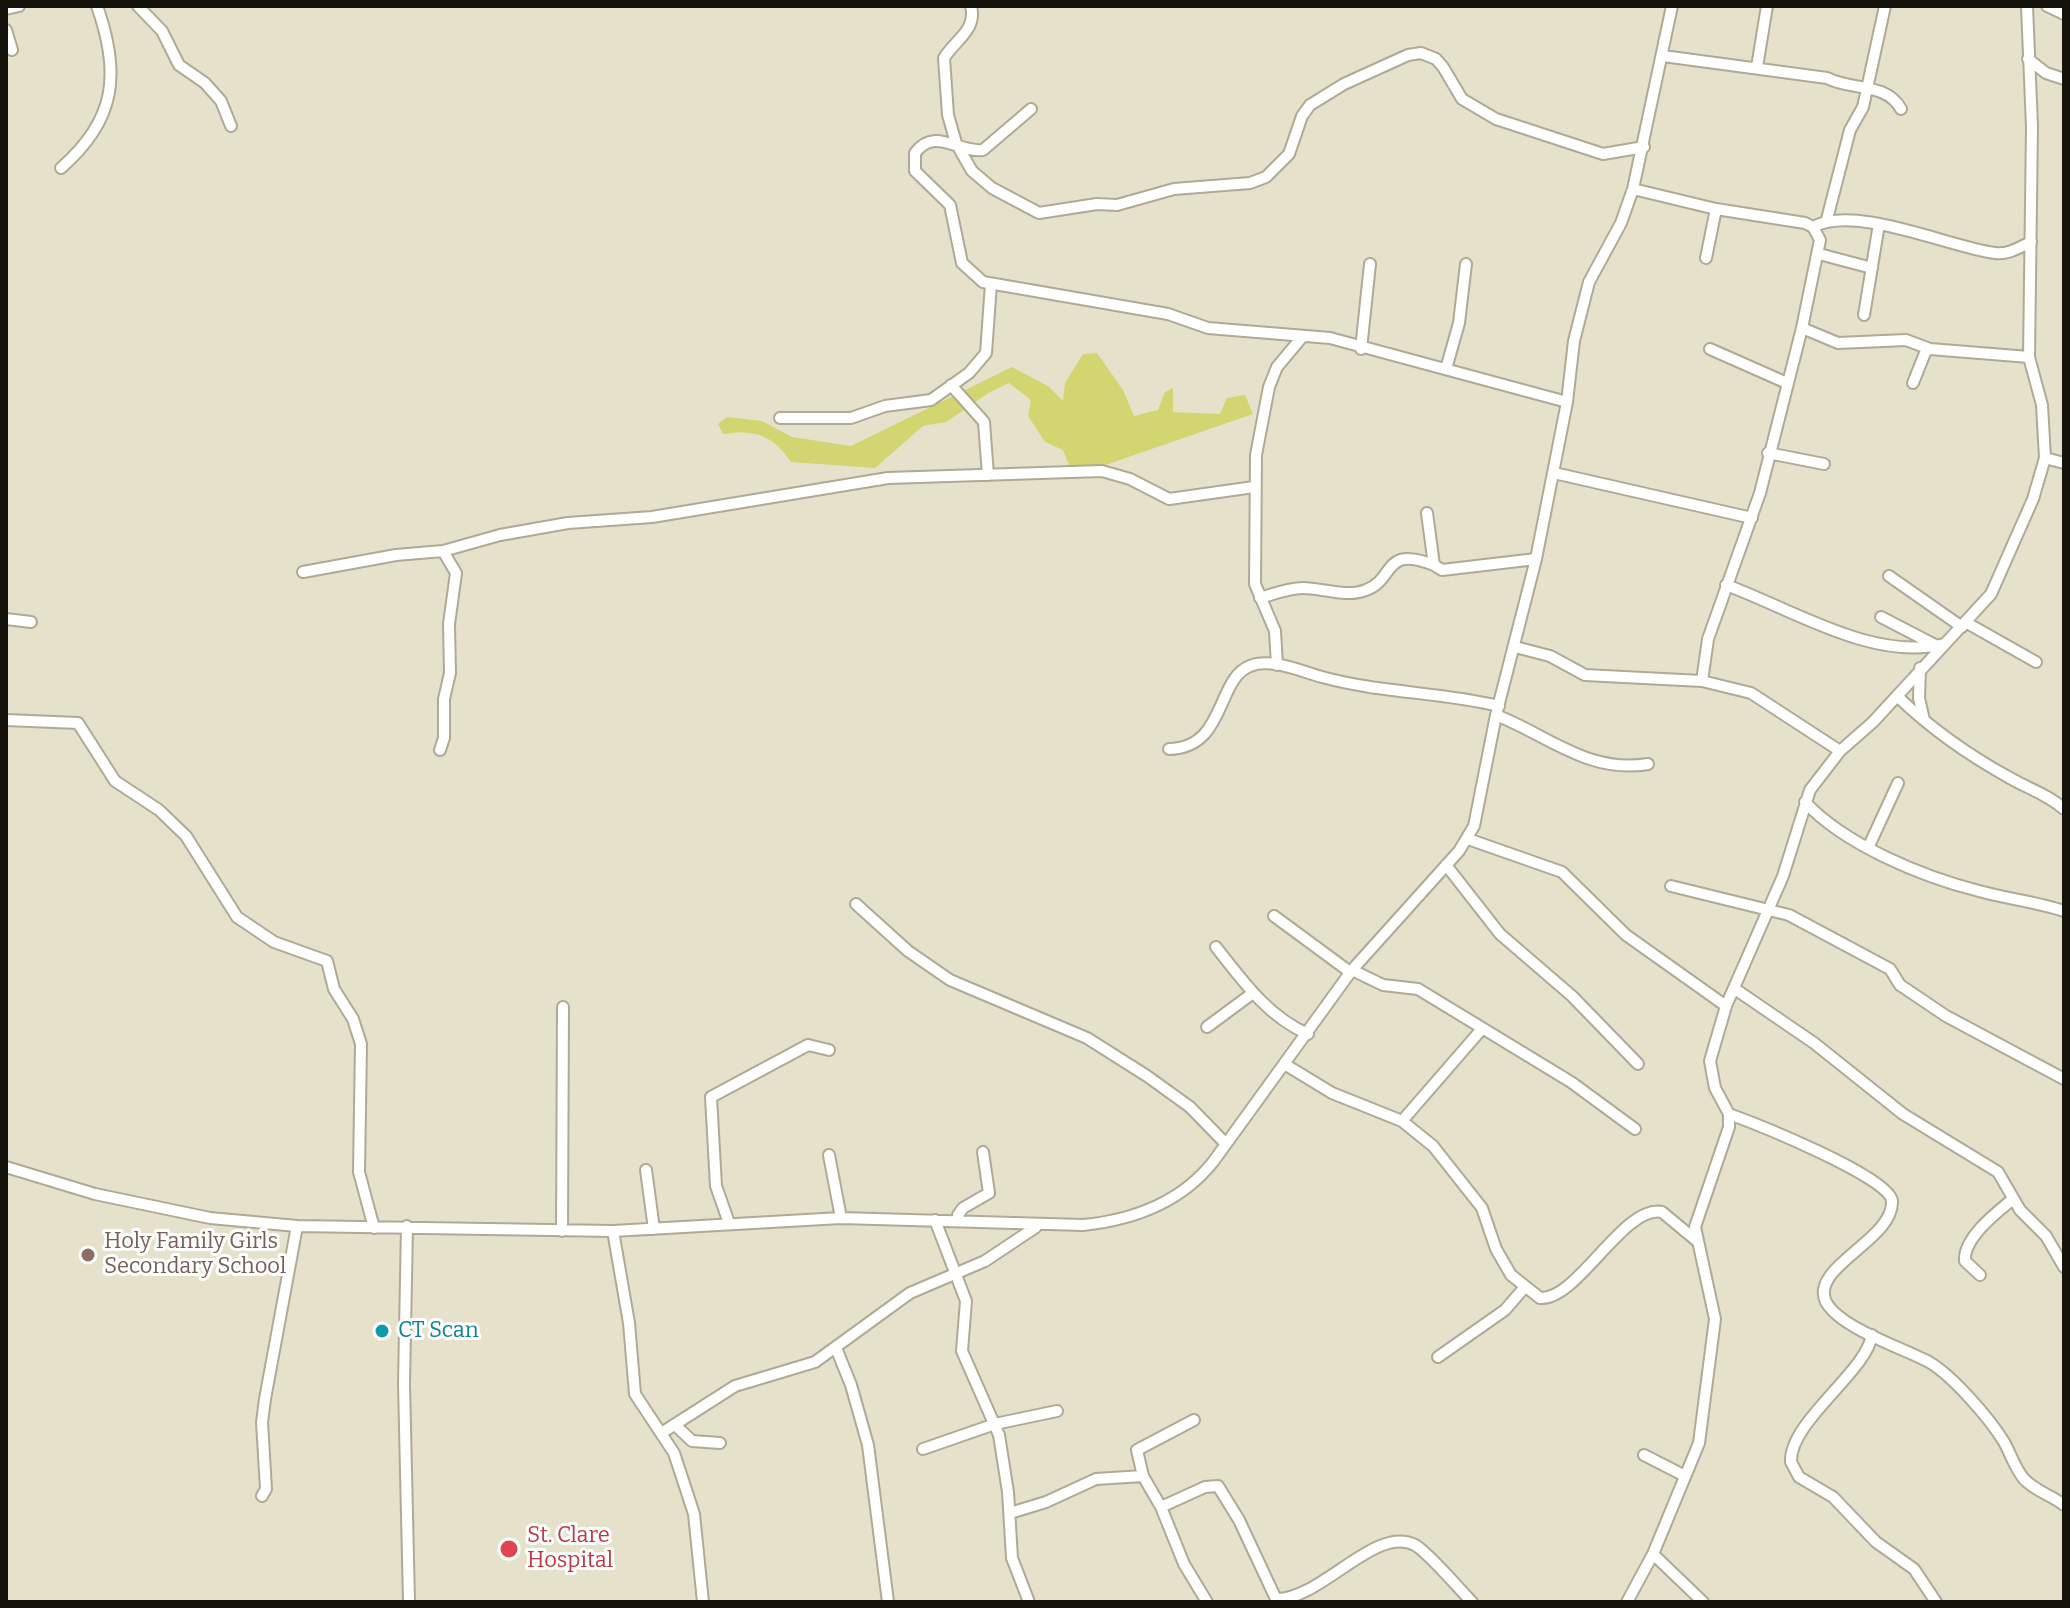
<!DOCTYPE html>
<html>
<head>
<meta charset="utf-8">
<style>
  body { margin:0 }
  #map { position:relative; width:2070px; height:1608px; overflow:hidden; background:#e6e1cb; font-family:Bitter,serif }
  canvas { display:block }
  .frame { position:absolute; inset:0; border:8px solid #14120b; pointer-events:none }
</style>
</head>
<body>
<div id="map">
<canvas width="2070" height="1608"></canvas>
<div class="frame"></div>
</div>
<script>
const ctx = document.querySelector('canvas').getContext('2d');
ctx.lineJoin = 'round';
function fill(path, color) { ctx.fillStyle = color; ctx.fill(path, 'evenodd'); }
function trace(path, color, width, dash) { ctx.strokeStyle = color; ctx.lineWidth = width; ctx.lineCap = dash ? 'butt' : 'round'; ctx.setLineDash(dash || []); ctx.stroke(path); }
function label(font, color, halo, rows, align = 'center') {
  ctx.font = font + ' Bitter,serif'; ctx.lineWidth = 6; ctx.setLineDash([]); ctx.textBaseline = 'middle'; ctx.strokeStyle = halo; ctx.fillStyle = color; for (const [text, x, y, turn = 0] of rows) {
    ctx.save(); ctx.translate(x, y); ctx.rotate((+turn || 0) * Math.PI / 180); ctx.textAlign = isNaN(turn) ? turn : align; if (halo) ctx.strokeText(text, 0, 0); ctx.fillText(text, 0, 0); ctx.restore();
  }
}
fill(new Path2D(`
  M 1097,353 L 1123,390 L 1134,416 L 1158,410 L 1165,392 L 1173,388 L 1173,412 L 1220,414 L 1227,398 L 1245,395 L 1253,414 L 1088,471 L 1071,470 L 1063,450 L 1045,442 L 1028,416 L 1031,400 L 1009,383 L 990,392 L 946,422 L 923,426 L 875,468 L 791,462 C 773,435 755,429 723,434 L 718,424 L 727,417 L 762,421 L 792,437 L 851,446 L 1012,367 L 1048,386 L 1063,401 L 1065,383 L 1083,354 Z`), '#d3d570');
const minor = new Path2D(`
  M 138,6 L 162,31 L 179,65 L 205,83 L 221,101 L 231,126
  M 971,6 C 977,30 956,39 944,58 L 948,115 L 956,143 L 972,171 L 992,188 L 1039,213 L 1097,204 L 1117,205 L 1174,189 L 1250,183 L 1266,177 L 1289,154 L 1302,116 L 1310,105 L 1344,84 L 1408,55 L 1421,53 L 1436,59 L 1443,67 L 1462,99 L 1496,119 L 1603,154 L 1644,147
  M 2047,6 L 2064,14
  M 6,9 L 19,6
  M 6,30 L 12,50
  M 1663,56 L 1827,78 C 1852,91 1886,82 1901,109
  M 2028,59 L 2046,73 L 2064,79
  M 1757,67 L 1767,6
  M 1031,109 L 983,150 C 958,153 935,126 915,153 L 915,171 L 950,205 L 962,263 L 983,282 L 1168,314 L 1208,328 L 1330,338 L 1567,402
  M 61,168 C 116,120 121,74 97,6
  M 1633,189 L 1716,209 L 1805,223 L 1813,227 L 1820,240 L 1802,328 L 1760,493 L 1708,639 L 1702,681
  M 1827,219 L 1850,130 L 1863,107 L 1885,6
  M 1813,227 C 1855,204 1949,247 1995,253 C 2008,255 2020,247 2031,242
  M 1819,254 L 1872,268
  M 1706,258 L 1716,209
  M 1864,315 L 1879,224
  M 1802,328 L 1838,343 L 1906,340 L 1930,349 L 2029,357
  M 1361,349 L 1370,264
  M 1710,349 L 1787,383
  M 1446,369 L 1459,323 L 1466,264
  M 1913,383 L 1927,348
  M 951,385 L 984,422 L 988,475
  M 780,418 L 851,418 L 885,406 L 931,400 L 969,373 L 986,353 L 991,284
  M 1768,453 L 1824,464
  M 2045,458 L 2064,463
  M 1554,473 L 1752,518
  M 1427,513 L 1434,565 L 1442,570 L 1536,559
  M 303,572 L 396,555 L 443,551 L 500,535 L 568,523 L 652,517 L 888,478 L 1102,471 L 1130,479 L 1169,499 L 1254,487
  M 1889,576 L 1962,627
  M 1726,585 C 1790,608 1873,662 1944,644
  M 1260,598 C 1274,594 1288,588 1303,588 C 1322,588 1347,598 1366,590 C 1396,579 1382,545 1434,565
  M 1881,617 L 1935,645
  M 6,619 L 31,622
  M 1967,623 L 2036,662
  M 1515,647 L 1550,656 L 1585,675 L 1702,681 L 1751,693 L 1840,751
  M 1277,665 L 1275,631 L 1255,584 L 1256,455 L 1269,387 L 1277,367 L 1303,336
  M 1920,668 L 1919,698 L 1924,720
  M 1897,696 C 1929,727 1970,756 2010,778 C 2029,789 2047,794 2064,809
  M 1496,715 C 1549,736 1589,774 1648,764
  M 6,720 L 78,723 L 115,781 L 159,810 L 186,836 L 237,917 L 274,942 L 327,961 L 334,989 L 353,1019 L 361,1044 L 359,1172 L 374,1228
  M 1169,749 C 1226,748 1216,679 1250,666 C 1270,657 1303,672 1322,677 C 1380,693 1441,692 1499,706
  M 440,750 L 444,738 L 444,699 L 450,673 L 449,624 L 456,573 L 443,551
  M 1805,802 C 1845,845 1923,877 1979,891 C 2008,899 2036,902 2064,911
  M 1468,839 L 1562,872 L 1626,935 L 1726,1006
  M 1868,848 L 1898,783
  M 1446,865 L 1500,934 L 1572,996 L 1638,1064
  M 1671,886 L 1789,915 L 1890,969 L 1900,985 L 1946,1016 L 2064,1079
  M 856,904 L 908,951 L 950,980 L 1087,1038 L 1147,1076 L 1190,1107 L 1226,1144
  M 1274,916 L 1350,972
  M 1216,947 C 1242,980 1268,1017 1308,1034
  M 1352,970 L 1383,985 L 1418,989 L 1571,1082 L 1635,1129
  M 1735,989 L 1814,1043 L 1903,1114 L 1998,1172 L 2020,1210 L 2046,1236 L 2064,1267
  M 1207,1027 L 1253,993
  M 1286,1065 L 1332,1093 L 1402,1121 L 1433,1146 L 1482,1208 L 1496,1249 L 1511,1275 L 1540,1298 C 1577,1301 1624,1204 1662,1212 L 1697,1241
  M 1729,1114 C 1754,1123 1890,1177 1892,1201 C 1894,1240 1809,1267 1826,1302 C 1840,1328 1903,1348 1929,1362 C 1953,1376 1990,1419 2004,1442 C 2011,1454 2014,1467 2024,1479 C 2035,1491 2051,1495 2064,1505
  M 1402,1121 L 1481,1030
  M 829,1155 L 841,1218
  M 6,1167 L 95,1194 L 210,1218 L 297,1226 L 613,1231 L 841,1218 L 1083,1225 C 1133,1220 1181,1202 1213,1162 L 1352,970 L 1459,851 L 1474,826 L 1496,715 L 1536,559 L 1567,402 L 1574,341 L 1589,282 L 1621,223 L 1633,189 L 1672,6
  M 646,1170 L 654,1229
  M 935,1220 L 966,1301 L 962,1351 L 999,1435 L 1008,1492 L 1012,1558 L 1029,1602
  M 959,1221 L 958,1215 L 963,1208 L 989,1193 L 983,1152
  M 729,1223 L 716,1186 L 711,1097 L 808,1045 L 829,1050
  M 407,1226 L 404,1384 L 409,1602
  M 562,1231 L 563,1007
  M 613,1231 L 629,1323 L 635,1394 L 674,1453 L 694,1514 L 703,1602
  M 1980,1275 L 1965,1261 C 1963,1238 1997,1212 2013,1199
  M 1872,1335 C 1867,1371 1789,1422 1791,1462 L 1799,1477 L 1833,1497 L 1876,1542 L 1914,1569 L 1936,1602
  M 836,1348 L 851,1385 L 868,1445 L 888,1602
  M 1438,1357 L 1505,1310 L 1524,1288
  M 675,1425 L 692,1441 L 720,1443
  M 663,1432 L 735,1386 L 815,1362 L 910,1293 L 985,1261 L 1036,1227
  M 923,1449 L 995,1424 L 1057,1411
  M 1644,1455 L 1685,1476
  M 1143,1476 L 1137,1450 L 1194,1420
  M 262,1496 L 266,1489 L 262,1422 L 265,1399 L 297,1226
  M 1161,1507 L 1184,1564 L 1207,1602
  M 1010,1513 L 1046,1502 L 1096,1479 L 1143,1476 L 1161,1507 L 1205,1487 L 1218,1486 L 1239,1520 L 1276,1599 C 1321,1600 1376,1524 1415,1545 C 1428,1552 1460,1590 1472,1602
  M 1653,1554 L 1703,1602
  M 1627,1602 L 1653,1554 L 1699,1443 L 1715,1319 L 1695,1227 L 1729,1127 L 1729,1114 L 1715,1088 L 1710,1061 L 1726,1006 L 1783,876 L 1810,790 L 1840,751 L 1873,722 L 1991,594 L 2033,499 L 2045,458 L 2042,405 L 2029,357 L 2032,127 L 2027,6`);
trace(minor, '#afaa95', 14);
trace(minor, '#fff', 10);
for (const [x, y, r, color] of [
  [88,1255,8,"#8d6e63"],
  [382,1331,8,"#0f9aa8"],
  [509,1549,10,"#e0444e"]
]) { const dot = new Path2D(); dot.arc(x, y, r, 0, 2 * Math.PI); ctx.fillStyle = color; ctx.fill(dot); trace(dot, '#fff', 3); }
label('22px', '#785e54', '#fff', [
  ["Holy Family Girls",104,1242],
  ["Secondary School",104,1267]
], 'left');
label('22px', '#0d838f', '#fff', [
  ["CT Scan",398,1331]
], 'left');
label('22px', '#be3a42', '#fff', [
  ["St. Clare",527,1536],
  ["Hospital",527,1561]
], 'left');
</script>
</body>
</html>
